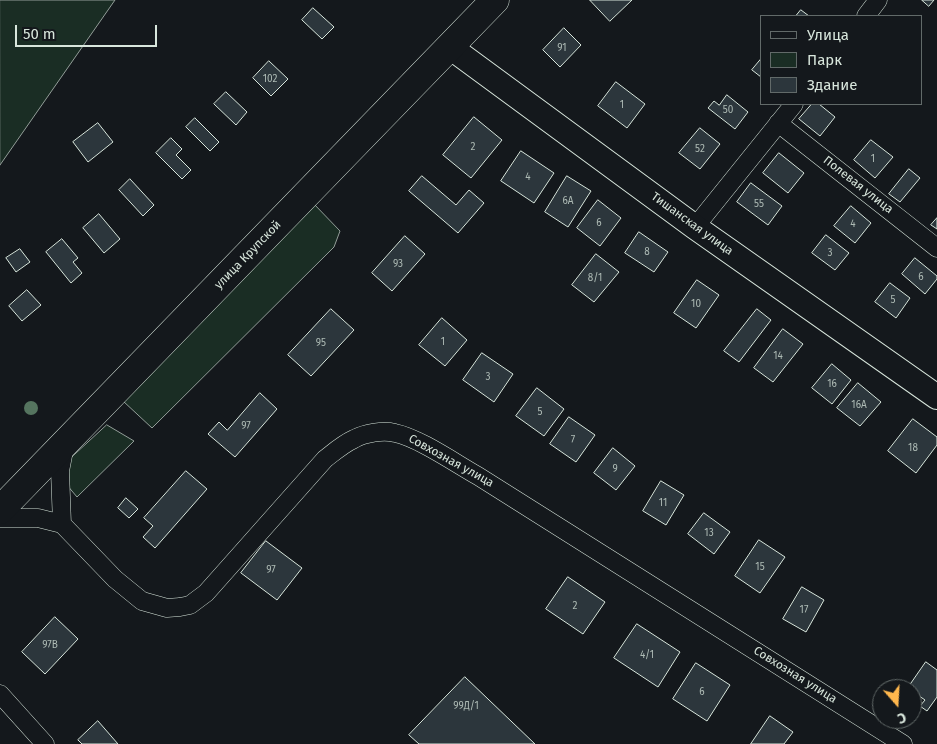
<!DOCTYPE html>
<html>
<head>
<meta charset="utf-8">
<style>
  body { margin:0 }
  #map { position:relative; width:937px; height:744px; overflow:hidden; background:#14181c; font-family:"Fira Sans",sans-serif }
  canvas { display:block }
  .legend { position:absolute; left:760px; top:15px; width:162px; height:90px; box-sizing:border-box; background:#14181c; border:1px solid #626a69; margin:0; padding:6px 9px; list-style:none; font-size:15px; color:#d8e6dc }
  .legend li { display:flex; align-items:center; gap:10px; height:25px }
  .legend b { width:25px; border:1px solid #626a69 }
  .north { position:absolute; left:872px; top:679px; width:50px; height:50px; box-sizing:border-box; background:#14181c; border:1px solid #626a69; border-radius:50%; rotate:161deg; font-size:14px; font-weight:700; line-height:20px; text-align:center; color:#d8e6dc }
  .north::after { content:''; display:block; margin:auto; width:18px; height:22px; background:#ffb74d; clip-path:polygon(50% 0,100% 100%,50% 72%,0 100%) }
  .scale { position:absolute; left:15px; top:25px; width:142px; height:22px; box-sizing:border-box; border:2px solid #d8e6dc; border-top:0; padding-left:6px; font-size:15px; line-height:18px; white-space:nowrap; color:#d8e6dc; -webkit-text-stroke:4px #14181c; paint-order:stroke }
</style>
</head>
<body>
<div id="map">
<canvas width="937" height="744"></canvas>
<ul class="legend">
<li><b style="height:6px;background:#14181c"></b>Улица</li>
<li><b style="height:14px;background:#1a2d24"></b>Парк</li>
<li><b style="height:14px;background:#2c363c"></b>Здание</li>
</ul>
<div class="north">С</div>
<div class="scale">50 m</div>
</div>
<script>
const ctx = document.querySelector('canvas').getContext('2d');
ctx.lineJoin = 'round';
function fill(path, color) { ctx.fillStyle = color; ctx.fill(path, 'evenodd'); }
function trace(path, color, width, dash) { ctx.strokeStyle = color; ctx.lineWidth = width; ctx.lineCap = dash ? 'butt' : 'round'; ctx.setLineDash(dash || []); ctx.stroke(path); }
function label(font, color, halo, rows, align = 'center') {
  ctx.font = font + ' "Fira Sans",sans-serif'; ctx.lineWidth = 4; ctx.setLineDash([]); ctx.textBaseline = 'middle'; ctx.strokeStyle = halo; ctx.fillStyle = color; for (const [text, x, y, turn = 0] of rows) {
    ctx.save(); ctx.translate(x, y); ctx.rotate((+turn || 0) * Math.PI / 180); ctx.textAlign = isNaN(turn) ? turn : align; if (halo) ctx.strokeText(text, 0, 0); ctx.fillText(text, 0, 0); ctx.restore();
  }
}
const green = new Path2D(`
  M 0,0 L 115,0 L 0,165 Z
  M 313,203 L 340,231 L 334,247 L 152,428 L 123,401 Z
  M 107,425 L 134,441 L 77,497 L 56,472 Z`);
fill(green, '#1a2d24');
trace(green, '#939e99', 1);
const building = new Path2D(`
  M 590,0 L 632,0 L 610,21 Z
  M 922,0 L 934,0 L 929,6 Z
  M 313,8 L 334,27 L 322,39 L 302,20 Z
  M 801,10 L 809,16 L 796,16 Z
  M 564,28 L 581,45 L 560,67 L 543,50 Z
  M 761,59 L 761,77 L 752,70 Z
  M 269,61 L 288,79 L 271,96 L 253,78 Z
  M 616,82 L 645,104 L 627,128 L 598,106 Z
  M 226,92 L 247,112 L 236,125 L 214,104 Z
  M 727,95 L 748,112 L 735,129 L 708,108 L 714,101 L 719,105 Z
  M 812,104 L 819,104 L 835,117 L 820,136 L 799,119 Z
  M 474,117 L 502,140 L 471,178 L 443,155 Z
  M 195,118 L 219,142 L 210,151 L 186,127 Z
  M 98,123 L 113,142 L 88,162 L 73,142 Z
  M 700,128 L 720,144 L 700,169 L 679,153 Z
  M 171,138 L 182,149 L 176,155 L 191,170 L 182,179 L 156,153 Z
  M 871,140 L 893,157 L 875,178 L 854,160 Z
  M 521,151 L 554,173 L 534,203 L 501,181 Z
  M 779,153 L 804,173 L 788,193 L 763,173 Z
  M 909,169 L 920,178 L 900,202 L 889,194 Z
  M 422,176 L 456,205 L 469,190 L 484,203 L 458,233 L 409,191 Z
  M 567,176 L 591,191 L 568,227 L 545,212 Z
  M 130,179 L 154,205 L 143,216 L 119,190 Z
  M 751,183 L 782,206 L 768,225 L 737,202 Z
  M 598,200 L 621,218 L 600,246 L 577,228 Z
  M 851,206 L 871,223 L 855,243 L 834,226 Z
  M 99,214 L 120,239 L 104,253 L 83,228 Z
  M 937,218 L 937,229 L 931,225 Z
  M 639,232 L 668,252 L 654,272 L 625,253 Z
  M 826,235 L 849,253 L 835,270 L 812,253 Z
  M 405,236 L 425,254 L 392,291 L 372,273 Z
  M 62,239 L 78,258 L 73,262 L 82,273 L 71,283 L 46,252 Z
  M 20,249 L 30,262 L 16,272 L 6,258 Z
  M 596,254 L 619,272 L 594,302 L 572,285 Z
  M 915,258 L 937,276 L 937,279 L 925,294 L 902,274 Z
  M 697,280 L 719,295 L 696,328 L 674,313 Z
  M 890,283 L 910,298 L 896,318 L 875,302 Z
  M 27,290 L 41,305 L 22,321 L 9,306 Z
  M 331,309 L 354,330 L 311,376 L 288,355 Z
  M 757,309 L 771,320 L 739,362 L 724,351 Z
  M 442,318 L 467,340 L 445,366 L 419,345 Z
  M 783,329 L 803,344 L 773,382 L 754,368 Z
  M 482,353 L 513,374 L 494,402 L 463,380 Z
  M 832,364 L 851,380 L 832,404 L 812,388 Z
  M 858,383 L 881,402 L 860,426 L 837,408 Z
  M 537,388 L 564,409 L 544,436 L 516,416 Z
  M 260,393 L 277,409 L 235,457 L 208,434 L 219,422 L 227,430 Z
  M 569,417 L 595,435 L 576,462 L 550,444 Z
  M 913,419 L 937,437 L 937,445 L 916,473 L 888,451 Z
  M 613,448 L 635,466 L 616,490 L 594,473 Z
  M 186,471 L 207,489 L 155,548 L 143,537 L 153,526 L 144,518 Z
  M 661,481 L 684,495 L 666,525 L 643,511 Z
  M 126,498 L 138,509 L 129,518 L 118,508 Z
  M 704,513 L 730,532 L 714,554 L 688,534 Z
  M 759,540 L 785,557 L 760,593 L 735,576 Z
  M 266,541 L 302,568 L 277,600 L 241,573 Z
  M 568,577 L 605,602 L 583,634 L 546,609 Z
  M 802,587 L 824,600 L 806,632 L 783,619 Z
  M 55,617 L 78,639 L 45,674 L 22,652 Z
  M 637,624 L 680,652 L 658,687 L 614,658 Z
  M 926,662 L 937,670 L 937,697 L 927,711 L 920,706 L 925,700 L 912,691 L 912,689 L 908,688 Z
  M 696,663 L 730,685 L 707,721 L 673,699 Z
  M 465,677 L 535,744 L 419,744 L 409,735 Z
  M 770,716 L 793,732 L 784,744 L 751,744 Z
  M 98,721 L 118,744 L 82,744 L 78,740 Z`);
fill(building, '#2c363c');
trace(building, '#d8e6dc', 1);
const street = new Path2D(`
  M 866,16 L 878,0
  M 778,123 L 937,248
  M 695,227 L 794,104
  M 0,518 L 38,518 L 62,524 L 115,579 L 142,601 L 167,608 L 180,607 L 190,605 L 206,593 L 325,459 C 334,452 343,444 354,439 C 365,433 383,430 395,433 C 419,438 455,463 478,476 L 903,744
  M 62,524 L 60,471 L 65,445
  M 0,694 L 45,744`);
const secondary = new Path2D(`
  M 450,47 L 695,227 L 937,397`);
const primary = new Path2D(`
  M 0,510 L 495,0`);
trace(street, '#d8e6dc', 19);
trace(secondary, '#d8e6dc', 26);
trace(primary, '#d8e6dc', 29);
trace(street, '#14181c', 18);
trace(secondary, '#14181c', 24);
trace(primary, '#14181c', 28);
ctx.fillStyle = '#55745f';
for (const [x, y] of [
  [31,408]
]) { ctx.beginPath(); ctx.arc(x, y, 7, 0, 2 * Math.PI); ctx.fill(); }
label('10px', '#adbab4', null, [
  ["91",562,48],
  ["102",270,79],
  ["1",622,105],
  ["50",728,110],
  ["2",473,147],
  ["52",700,149],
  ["1",873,159],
  ["4",528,177],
  ["6А",568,201],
  ["55",759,204],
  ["6",599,223],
  ["4",853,224],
  ["8",647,252],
  ["3",830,253],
  ["93",398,264],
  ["6",921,277],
  ["8/1",595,278],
  ["5",893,300],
  ["10",696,304],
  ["1",443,342],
  ["95",321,343],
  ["14",778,356],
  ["3",488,377],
  ["16",832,384],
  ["16А",859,405],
  ["5",540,412],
  ["97",246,426],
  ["7",573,440],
  ["18",913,448],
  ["9",615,469],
  ["11",663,503],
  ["13",709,533],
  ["15",760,567],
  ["97",271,570],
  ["2",575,606],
  ["17",804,610],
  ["97В",50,645],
  ["4/1",647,655],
  ["6",702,692],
  ["99Д/1",466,706]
]);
label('12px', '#d8e6dc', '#14181c', [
  ["Полевая улица",858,185,38],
  ["Тишанская улица",692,224,36],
  ["улица Крупской",248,255,-46],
  ["Совхозная улица",451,461,29],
  ["Совхозная улица",795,675,32]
]);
</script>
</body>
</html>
